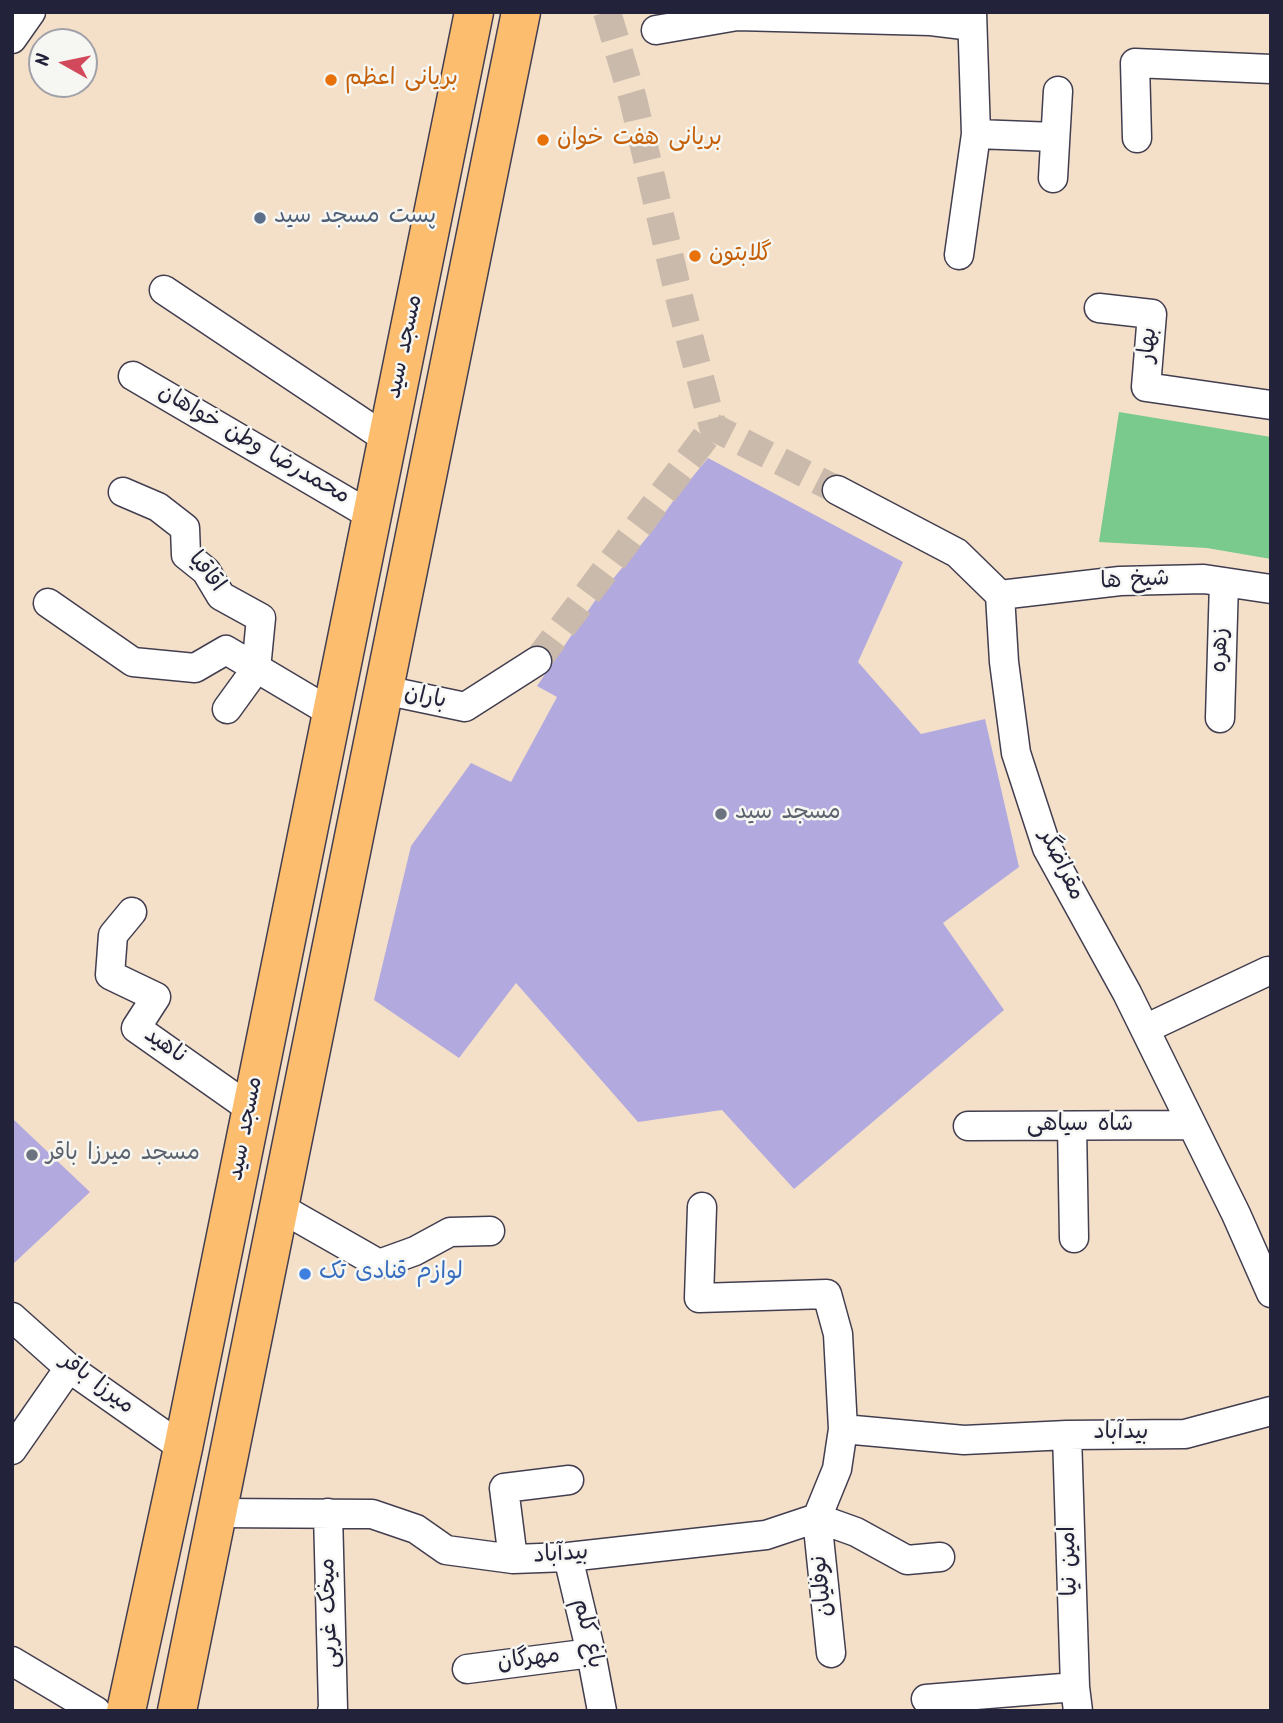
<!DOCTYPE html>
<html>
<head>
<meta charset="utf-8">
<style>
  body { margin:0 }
  #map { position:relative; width:1283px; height:1723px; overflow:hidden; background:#f4e0c8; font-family:Kalam,sans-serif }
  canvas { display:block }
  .frame { position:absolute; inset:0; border:14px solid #22223b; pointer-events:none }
  .north { position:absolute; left:28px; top:28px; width:70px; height:70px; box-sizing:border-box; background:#f6f6f2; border:2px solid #a1a1a9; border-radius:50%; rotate:279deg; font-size:19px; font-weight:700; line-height:28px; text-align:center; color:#22223b }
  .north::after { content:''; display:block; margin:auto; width:24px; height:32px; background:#d1495b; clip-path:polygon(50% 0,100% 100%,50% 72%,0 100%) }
</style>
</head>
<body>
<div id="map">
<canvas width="1283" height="1723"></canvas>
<div class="frame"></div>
<div class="north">N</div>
</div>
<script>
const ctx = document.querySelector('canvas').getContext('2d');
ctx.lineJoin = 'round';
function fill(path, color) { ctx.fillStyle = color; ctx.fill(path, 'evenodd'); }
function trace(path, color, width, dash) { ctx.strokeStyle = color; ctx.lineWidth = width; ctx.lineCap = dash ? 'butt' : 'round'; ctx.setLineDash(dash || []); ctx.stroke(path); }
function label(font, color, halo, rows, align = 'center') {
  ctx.font = font + ' Kalam,"Playpen Sans Arabic",sans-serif'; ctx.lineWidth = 5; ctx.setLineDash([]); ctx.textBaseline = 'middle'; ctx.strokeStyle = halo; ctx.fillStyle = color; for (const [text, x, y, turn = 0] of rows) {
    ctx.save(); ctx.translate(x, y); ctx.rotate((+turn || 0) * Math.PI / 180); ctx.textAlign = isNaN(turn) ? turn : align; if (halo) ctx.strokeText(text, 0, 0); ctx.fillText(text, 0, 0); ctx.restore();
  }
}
fill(new Path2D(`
  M 1119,412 L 1271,437 L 1271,559 L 1207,548 L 1099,542 Z`), '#79ca8c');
fill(new Path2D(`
  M 708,458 L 903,562 L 858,662 L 921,734 L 985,719 L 1019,867 L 943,923 L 1004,1010 L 794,1189 L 722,1110 L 638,1122 L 516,983 L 459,1058 L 374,1000 L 411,846 L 471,763 L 511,782 L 557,697 L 537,686 L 594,602 L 649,535 L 676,497 Z
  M 12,1118 L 90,1192 L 12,1265 Z`), '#b2aadf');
trace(new Path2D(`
  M 607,12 L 633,99 L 681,305 L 713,427 L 837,490
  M 537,661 L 713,427`), '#cabaac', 28, [28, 14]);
const street = new Path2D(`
  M 656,30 L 737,16 L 931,21 L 972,26
  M 12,39 L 31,12
  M 976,134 L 1055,137
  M 1137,138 L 1135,63 L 1271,69
  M 1053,178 L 1058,91
  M 959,255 L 976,134 L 972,12
  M 164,290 L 387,439
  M 1099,308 L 1152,314 L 1146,387 L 1271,405
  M 133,376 L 372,516
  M 837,490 L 957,553 L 1000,595 L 1004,662 L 1016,753 L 1047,848 L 1127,993 L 1236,1214 L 1271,1293
  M 123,492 L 158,507 L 185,528 L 186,555 L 206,571 L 221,596 L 261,618 L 256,669 L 227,709
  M 1000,595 L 1120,581 L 1204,579 L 1271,589
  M 48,603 L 133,662 L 195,668 L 226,650 L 332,713
  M 384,690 L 465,707 L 537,661
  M 1220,718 L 1224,582
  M 132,912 L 113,935 L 110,975 L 156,997 L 136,1028 L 251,1109
  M 1145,1029 L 1268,971
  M 968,1126 L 1192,1125
  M 1072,1126 L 1074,1238
  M 279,1207 L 379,1264 L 415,1251 L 450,1232 L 490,1231
  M 12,1317 L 69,1368 L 183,1448
  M 843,1429 L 964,1440 L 1067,1435 L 1185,1434 L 1271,1411
  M 1067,1435 L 1075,1687 L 1078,1711
  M 12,1450 L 69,1368
  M 217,1513 L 372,1514 L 416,1529 L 446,1550 L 513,1559 L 568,1557 L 766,1535 L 817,1518 L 837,1469 L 843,1429 L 838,1334 L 827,1294 L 699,1298 L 702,1207
  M 328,1513 L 333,1709 L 332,1711
  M 568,1557 L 591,1653 L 602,1711
  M 513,1559 L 504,1488 L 569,1480
  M 831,1653 L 817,1518 L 856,1532 L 907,1560 L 940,1557
  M 12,1661 L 96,1711
  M 467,1669 L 591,1653
  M 926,1699 L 1075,1687`);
const primary = new Path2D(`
  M 126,1711 L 183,1448 L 474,12
  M 177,1711 L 521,12`);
trace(street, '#423e50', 31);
trace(primary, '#423e50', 41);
trace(street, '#fff', 28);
trace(primary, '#fcbd6f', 38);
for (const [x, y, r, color] of [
  [331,80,7,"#e8710a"],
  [543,140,7,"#e8710a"],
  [260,218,7,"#5c6f8a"],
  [695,256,7,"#e8710a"],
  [721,814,7,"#6b7280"],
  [32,1155,7,"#6b7280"],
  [305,1274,7,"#3f7fe0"]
]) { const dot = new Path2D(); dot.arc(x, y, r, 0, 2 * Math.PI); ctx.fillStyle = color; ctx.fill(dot); trace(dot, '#f6f6f2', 2.5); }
label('23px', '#c56008', '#f6f6f2', [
  ["بریانی اعظم",345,80],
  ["بریانی هفت خوان",557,140],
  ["گلابتون",709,256]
], 'left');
label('23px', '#4e5e75', '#f6f6f2', [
  ["پست مسجد سید",274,218]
], 'left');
label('23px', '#22223b', '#f6f6f2', [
  ["بهار",1150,345,-85],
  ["مسجد سید",406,347,-78],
  ["محمدرضا وطن خواهان",253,446,30],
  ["اقاقیا",205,573,52],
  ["شیخ ها",1135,582,-3],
  ["زهره",1222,650,-88],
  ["باران",425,699,12],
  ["مقراضگر",1060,866,64],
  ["ناهید",164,1047,35],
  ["شاه سیاهی",1080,1126],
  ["مسجد سید",247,1129,-79],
  ["میرزا باقر",96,1385,37],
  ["بیدآباد",1121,1434],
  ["بیدآباد",561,1556,-4],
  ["امین نیا",1071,1561,-92],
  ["نوفلیان",824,1586,-96],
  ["میخک غربی",331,1613,-92],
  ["باغ کلم",586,1634,77],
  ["مهرگان",529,1661,-7]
]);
label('23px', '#5b616d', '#f6f6f2', [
  ["مسجد سید",735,814],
  ["مسجد میرزا باقر",46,1155]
], 'left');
label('23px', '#366cbe', '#f6f6f2', [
  ["لوازم قنادی تک",319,1274]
], 'left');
</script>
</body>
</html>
